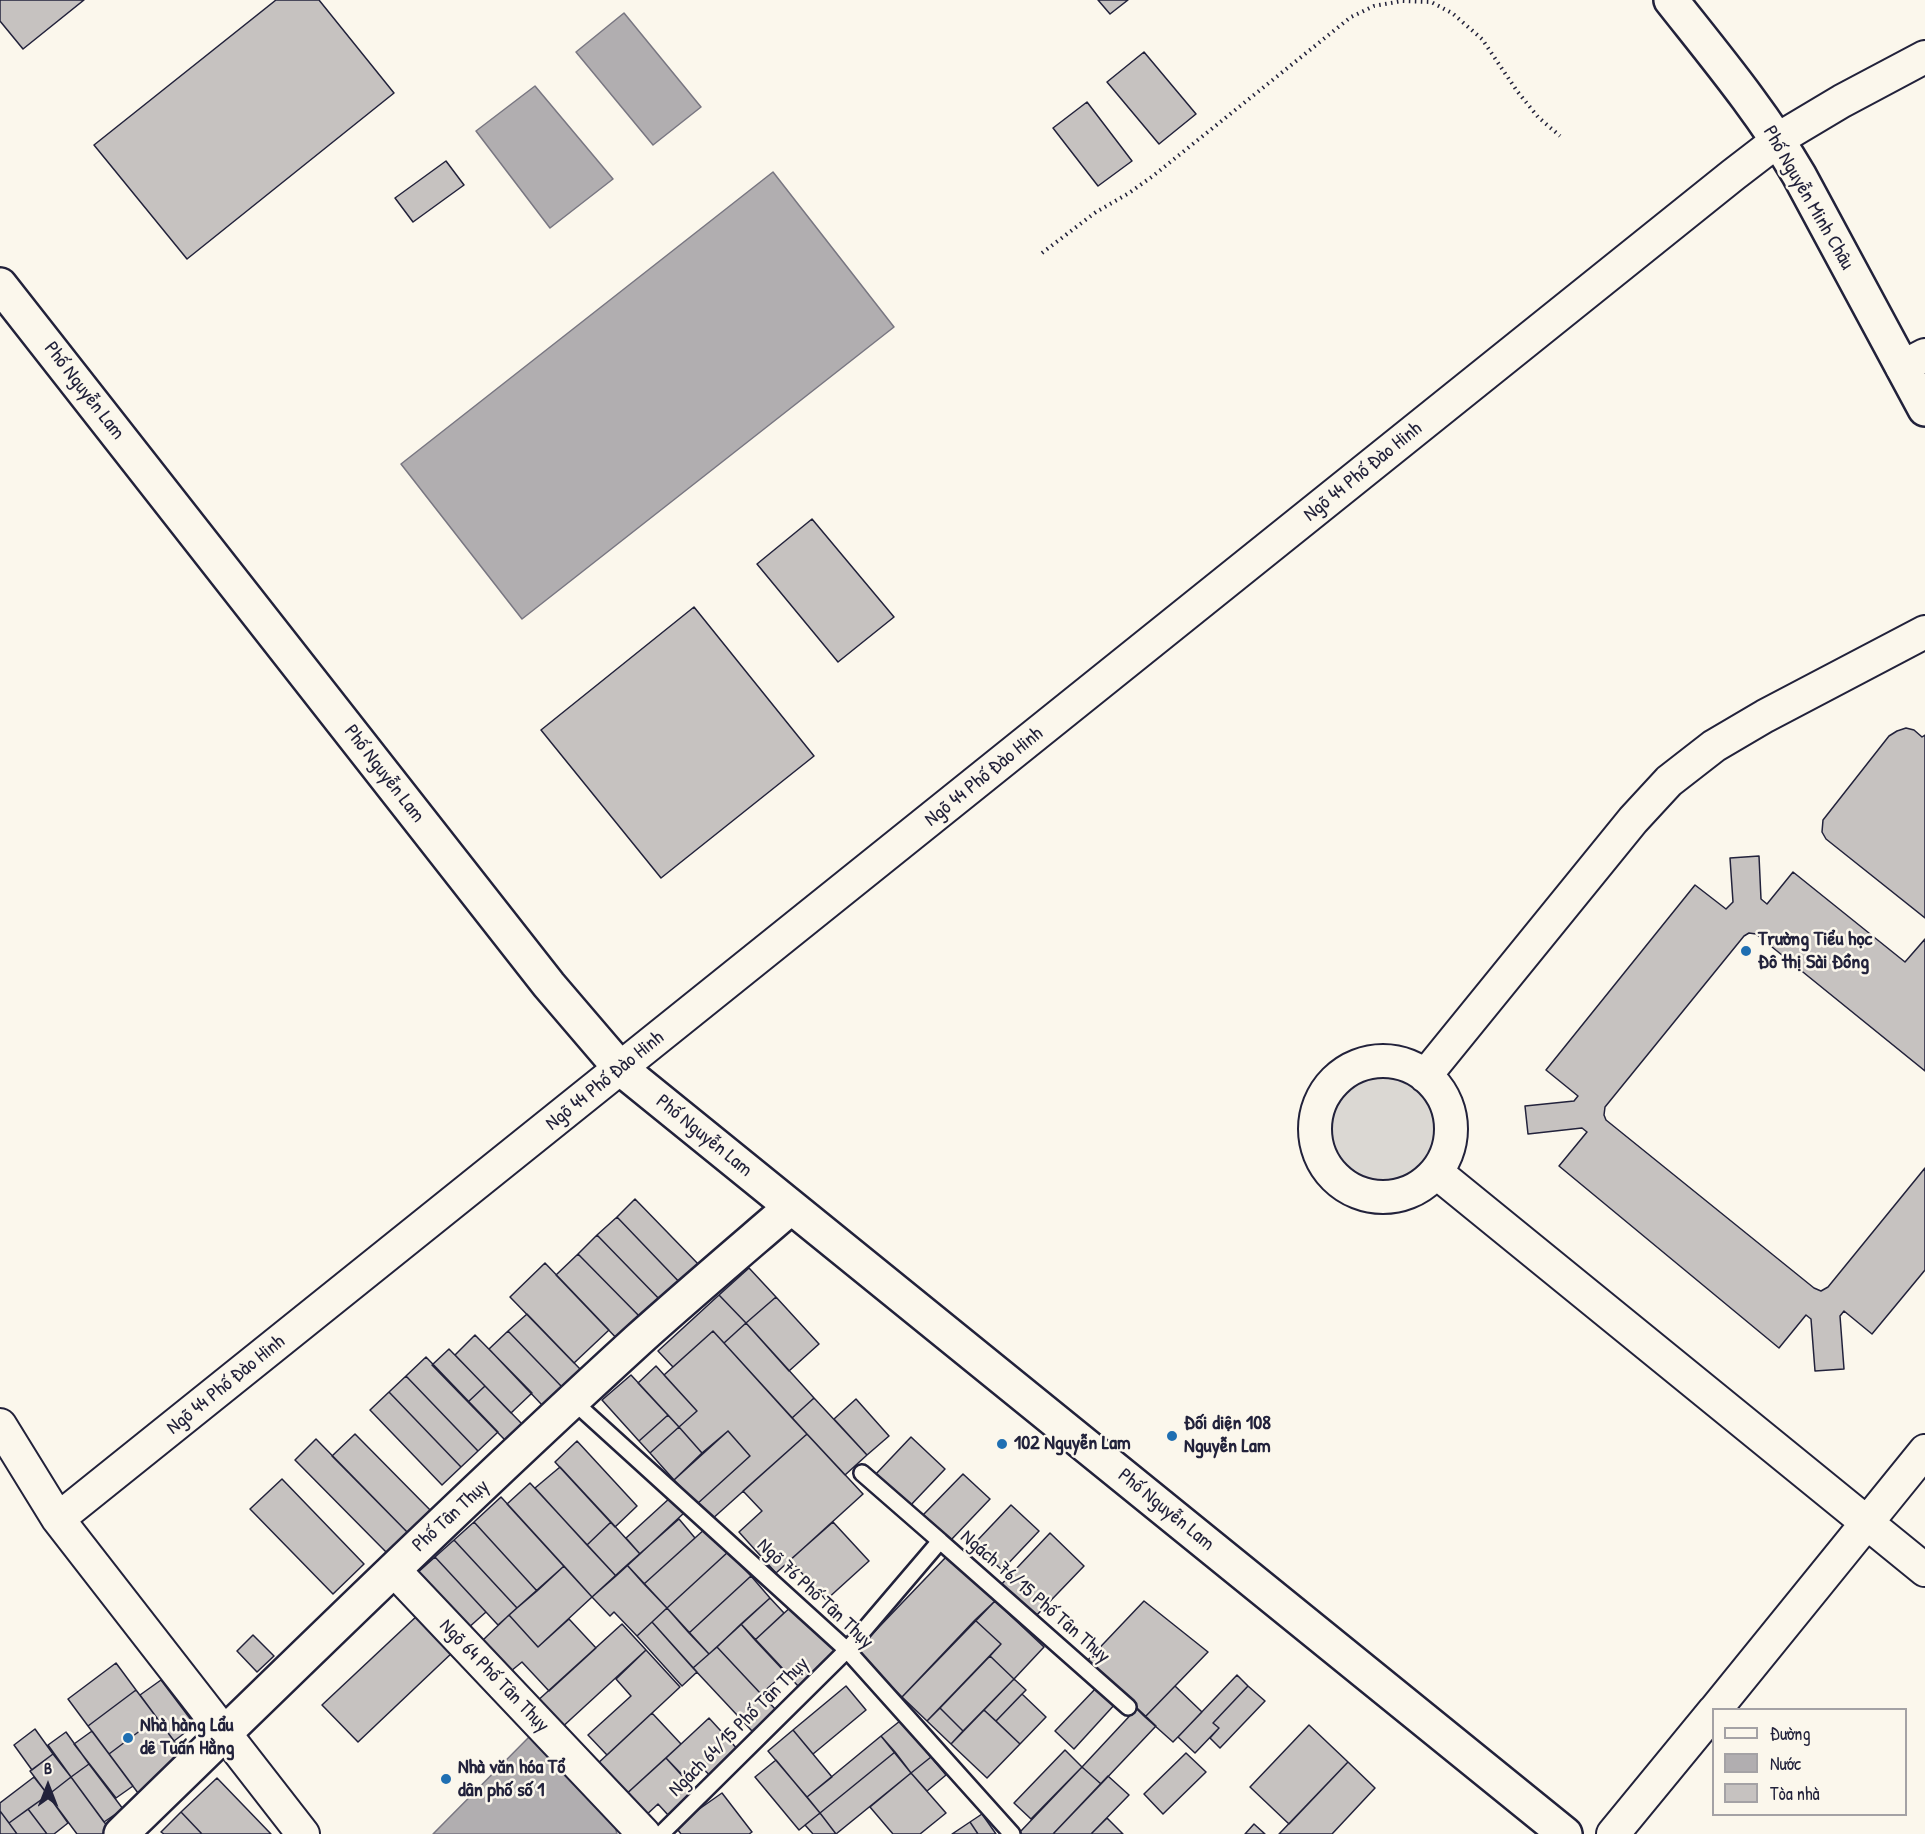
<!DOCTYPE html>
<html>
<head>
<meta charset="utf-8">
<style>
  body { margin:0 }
  #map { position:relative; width:1925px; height:1834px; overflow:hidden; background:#fbf7ec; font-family:"Patrick Hand",sans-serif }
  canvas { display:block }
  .legend { position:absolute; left:1712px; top:1708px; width:195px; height:108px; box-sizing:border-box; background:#fbf7ec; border:2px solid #a4a2a5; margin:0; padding:8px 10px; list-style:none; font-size:18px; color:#22223b }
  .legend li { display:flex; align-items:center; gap:12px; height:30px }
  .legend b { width:30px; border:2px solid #a4a2a5 }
  .north { position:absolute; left:18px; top:1756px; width:60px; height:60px; -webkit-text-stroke:4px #fbf7ec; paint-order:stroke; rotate:0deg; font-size:16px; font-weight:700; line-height:24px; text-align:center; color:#22223b }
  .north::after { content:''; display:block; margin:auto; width:21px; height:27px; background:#22223b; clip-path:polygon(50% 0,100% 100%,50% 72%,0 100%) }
</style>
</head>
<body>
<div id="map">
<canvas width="1925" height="1834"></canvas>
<ul class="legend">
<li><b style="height:8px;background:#fbf7ec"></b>Đường</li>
<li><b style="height:16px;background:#b1aeb0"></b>Nước</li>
<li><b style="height:16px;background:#c6c2c0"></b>Tòa nhà</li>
</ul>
<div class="north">B</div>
</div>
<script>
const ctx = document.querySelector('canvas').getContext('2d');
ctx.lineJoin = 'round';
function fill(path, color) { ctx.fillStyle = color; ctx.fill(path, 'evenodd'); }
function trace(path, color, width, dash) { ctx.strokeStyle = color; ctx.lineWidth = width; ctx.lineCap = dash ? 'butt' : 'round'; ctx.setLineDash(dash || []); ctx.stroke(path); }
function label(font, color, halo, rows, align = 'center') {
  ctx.font = font + ' "Patrick Hand",sans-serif'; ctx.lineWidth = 5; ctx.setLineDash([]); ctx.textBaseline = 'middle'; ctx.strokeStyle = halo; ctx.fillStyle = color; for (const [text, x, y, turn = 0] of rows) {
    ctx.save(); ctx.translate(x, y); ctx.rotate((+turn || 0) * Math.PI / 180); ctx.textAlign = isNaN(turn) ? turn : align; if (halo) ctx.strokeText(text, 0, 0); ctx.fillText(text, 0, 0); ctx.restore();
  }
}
fill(new Path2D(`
  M1332 1129a51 51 0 1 1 102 0a51 51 0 1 1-102 0Z`), '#dbd8d3');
const water = new Path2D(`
  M 624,13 L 701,107 L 653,145 L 576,52 Z
  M 535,86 L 613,179 L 550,228 L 476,131 Z
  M 773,172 L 894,327 L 522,619 L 401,464 Z
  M 531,1735 L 614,1823 L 617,1834 L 433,1834 Z`);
fill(water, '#b1aeb0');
trace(water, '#787681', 1.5);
const building = new Path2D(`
  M 0,0 L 84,0 L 23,49 L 0,21 Z
  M 276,0 L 319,0 L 394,93 L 187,259 L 94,145 Z
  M 1098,0 L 1128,0 L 1110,14 Z
  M 1144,52 L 1196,114 L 1159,144 L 1107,82 Z
  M 1087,102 L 1132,161 L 1098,186 L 1053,128 Z
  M 446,161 L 464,185 L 413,222 L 395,198 Z
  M 812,519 L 894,617 L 838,662 L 757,564 Z
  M 694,607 L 814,756 L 661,878 L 541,730 Z
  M 1906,728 L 1914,730 L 1922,737 L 1925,735 L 1925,918 L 1826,839 L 1822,832 L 1823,820 L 1889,736 L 1897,731 Z
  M 1759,856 L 1761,899 L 1767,904 L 1793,872 L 1905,962 L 1925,939 L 1925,1071 L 1756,934 L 1749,933 L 1744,936 L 1605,1107 L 1604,1115 L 1606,1120 L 1814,1288 L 1821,1291 L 1828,1287 L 1925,1168 L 1925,1270 L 1872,1334 L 1844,1311 L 1840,1316 L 1844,1369 L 1815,1371 L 1811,1319 L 1806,1315 L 1779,1348 L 1559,1166 L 1587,1132 L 1582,1128 L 1528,1134 L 1525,1106 L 1574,1101 L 1578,1096 L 1546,1070 L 1695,885 L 1726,909 L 1733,902 L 1730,858 Z
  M 635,1199 L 703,1269 L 684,1287 L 617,1217 Z
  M 617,1217 L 684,1287 L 665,1305 L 597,1235 Z
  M 597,1235 L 665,1305 L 646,1323 L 578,1254 Z
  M 578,1254 L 646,1323 L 623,1345 L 556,1275 Z
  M 545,1263 L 609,1330 L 574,1363 L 510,1297 Z
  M 749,1268 L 776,1297 L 746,1323 L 719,1295 Z
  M 719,1295 L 746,1323 L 724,1343 L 713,1331 L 673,1367 L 658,1351 Z
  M 776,1297 L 819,1344 L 789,1371 L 746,1323 Z
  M 527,1314 L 581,1370 L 562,1387 L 508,1331 Z
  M 746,1323 L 814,1398 L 792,1418 L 724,1343 Z
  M 508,1331 L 562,1387 L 543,1406 L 489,1349 Z
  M 713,1331 L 807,1434 L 711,1520 L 697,1504 L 750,1456 L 728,1431 L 702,1453 L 679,1427 L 697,1411 L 664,1375 Z
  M 475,1335 L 532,1393 L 511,1413 L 455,1355 Z
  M 449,1349 L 485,1386 L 468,1402 L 432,1365 Z
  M 426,1357 L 498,1432 L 478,1451 L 406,1376 Z
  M 656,1366 L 697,1411 L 679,1427 L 638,1383 Z
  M 631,1375 L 668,1415 L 639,1441 L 602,1400 Z
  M 406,1376 L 478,1451 L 461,1467 L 389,1392 Z
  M 485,1386 L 522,1424 L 505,1440 L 468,1402 Z
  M 389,1392 L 461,1467 L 442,1485 L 370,1410 Z
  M 814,1398 L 867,1455 L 845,1475 L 792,1418 Z
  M 856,1399 L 889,1436 L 867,1455 L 834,1419 Z
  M 668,1415 L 679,1427 L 650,1453 L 639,1441 Z
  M 679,1427 L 702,1453 L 674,1480 L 650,1453 Z
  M 728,1431 L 750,1456 L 697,1504 L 674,1480 Z
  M 355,1434 L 440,1520 L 417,1542 L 332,1456 Z
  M 807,1434 L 863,1494 L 776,1573 L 739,1532 L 762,1511 L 743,1491 Z
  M 911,1437 L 945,1469 L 908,1508 L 874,1476 Z
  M 316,1439 L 410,1535 L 389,1555 L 295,1460 Z
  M 577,1441 L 637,1506 L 615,1527 L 555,1462 Z
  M 560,1467 L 611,1522 L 587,1545 L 535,1488 Z
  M 963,1474 L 990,1499 L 950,1541 L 923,1515 Z
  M 282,1479 L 364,1564 L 333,1594 L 250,1509 Z
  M 530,1483 L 616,1576 L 592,1597 L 507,1504 Z
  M 501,1497 L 564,1566 L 537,1591 L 474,1522 Z
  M 671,1497 L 685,1512 L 640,1554 L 626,1538 Z
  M 1011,1505 L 1039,1531 L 1002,1570 L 974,1544 Z
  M 679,1519 L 695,1538 L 644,1584 L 627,1565 Z
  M 474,1522 L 537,1591 L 517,1608 L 454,1540 Z
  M 611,1522 L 640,1554 L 616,1576 L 587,1545 Z
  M 833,1522 L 869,1561 L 826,1600 L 790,1560 Z
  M 706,1528 L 728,1552 L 667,1608 L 644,1584 Z
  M 1050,1533 L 1084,1566 L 1032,1620 L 998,1588 Z
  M 454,1540 L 517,1608 L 498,1625 L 435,1557 Z
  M 728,1552 L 751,1576 L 689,1633 L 667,1608 Z
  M 947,1556 L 995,1601 L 902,1697 L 855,1652 Z
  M 435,1557 L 486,1612 L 467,1629 L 416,1574 Z
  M 627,1565 L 667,1608 L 637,1636 L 614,1612 L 610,1616 L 592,1597 Z
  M 564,1566 L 592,1597 L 538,1647 L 509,1615 Z
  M 751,1576 L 770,1598 L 709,1654 L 689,1633 Z
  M 770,1598 L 784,1613 L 755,1640 L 741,1624 Z
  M 995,1601 L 1044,1647 L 1014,1679 L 990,1656 L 1001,1644 L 975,1620 Z
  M 1144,1601 L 1208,1652 L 1145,1717 L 1087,1661 Z
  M 794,1604 L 839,1652 L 799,1687 L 755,1640 Z
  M 667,1608 L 709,1654 L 693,1668 L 652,1622 Z
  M 419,1614 L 454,1651 L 358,1742 L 322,1705 Z
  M 509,1615 L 538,1647 L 569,1619 L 596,1648 L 549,1691 L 522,1662 L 511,1671 L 483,1640 Z
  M 975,1620 L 1001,1644 L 927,1721 L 902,1697 Z
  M 652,1622 L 697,1672 L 682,1686 L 637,1636 Z
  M 622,1624 L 646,1650 L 559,1730 L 535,1703 Z
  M 741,1624 L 786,1672 L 761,1694 L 717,1647 Z
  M 253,1635 L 274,1656 L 257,1672 L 237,1651 Z
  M 717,1647 L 776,1710 L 752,1731 L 693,1668 Z
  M 646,1650 L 680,1687 L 607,1755 L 588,1735 L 631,1696 L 616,1679 Z
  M 990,1656 L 1014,1679 L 963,1731 L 940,1708 Z
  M 116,1663 L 136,1690 L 88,1726 L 68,1699 Z
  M 1237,1675 L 1248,1686 L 1213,1723 L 1219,1728 L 1195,1753 L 1178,1737 Z
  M 1014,1679 L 1026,1690 L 996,1721 L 984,1710 Z
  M 161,1680 L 195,1725 L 174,1741 L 140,1695 Z
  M 846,1686 L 866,1710 L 813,1754 L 793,1730 Z
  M 1098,1686 L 1116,1703 L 1074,1749 L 1055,1731 Z
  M 1175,1686 L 1202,1712 L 1173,1742 L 1145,1717 Z
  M 1248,1686 L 1265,1701 L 1220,1748 L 1210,1738 L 1219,1728 L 1213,1723 Z
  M 136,1690 L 157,1718 L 109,1754 L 88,1726 Z
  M 1022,1694 L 1046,1717 L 1020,1744 L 996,1721 Z
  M 940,1708 L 963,1731 L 951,1744 L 927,1721 Z
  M 1137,1708 L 1156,1726 L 1101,1784 L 1082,1767 Z
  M 984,1710 L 1020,1744 L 987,1778 L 951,1744 Z
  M 652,1713 L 681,1744 L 623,1797 L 595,1766 Z
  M 157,1718 L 189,1761 L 141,1797 L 109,1754 Z
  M 709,1718 L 741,1753 L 713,1778 L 702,1768 L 688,1781 L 666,1758 Z
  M 900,1721 L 931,1757 L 911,1773 L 881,1736 Z
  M 1309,1725 L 1348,1762 L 1289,1824 L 1250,1787 Z
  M 35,1729 L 53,1754 L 32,1770 L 14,1745 Z
  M 793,1730 L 832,1777 L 807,1797 L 768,1751 Z
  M 92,1731 L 133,1786 L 116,1798 L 74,1744 Z
  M 66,1732 L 89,1764 L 71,1777 L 48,1745 Z
  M 881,1736 L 895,1752 L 820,1813 L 807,1797 Z
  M 1065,1750 L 1082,1767 L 1031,1819 L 1014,1803 Z
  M 895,1752 L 911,1773 L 836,1834 L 820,1813 Z
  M 1186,1753 L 1206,1772 L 1163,1814 L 1144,1794 Z
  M 53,1754 L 71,1777 L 48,1795 L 30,1771 Z
  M 931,1757 L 946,1775 L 927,1791 L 911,1773 Z
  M 666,1758 L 696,1791 L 669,1816 L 658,1804 L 643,1818 L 623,1797 Z
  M 776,1760 L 820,1813 L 799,1830 L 755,1777 Z
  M 1348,1762 L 1375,1788 L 1332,1834 L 1279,1834 Z
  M 89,1764 L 123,1809 L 104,1822 L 71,1777 Z
  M 1082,1767 L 1101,1784 L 1053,1834 L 1022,1834 L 1020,1832 Z
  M 911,1773 L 946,1813 L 920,1834 L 893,1834 L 870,1807 Z
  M 1108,1776 L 1129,1795 L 1091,1834 L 1053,1834 Z
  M 34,1777 L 48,1795 L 9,1823 L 0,1811 L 0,1803 Z
  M 71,1777 L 113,1834 L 77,1834 L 48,1795 Z
  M 217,1778 L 271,1834 L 202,1834 L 181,1812 Z
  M 722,1793 L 752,1832 L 749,1834 L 681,1834 L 675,1826 Z
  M 48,1795 L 68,1823 L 54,1834 L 47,1834 L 28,1809 Z
  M 28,1809 L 47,1834 L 17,1834 L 9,1823 Z
  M 0,1811 L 9,1823 L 17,1834 L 0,1834 Z
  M 181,1812 L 202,1834 L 164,1834 L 161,1832 Z
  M 820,1813 L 836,1834 L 813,1834 L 805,1825 Z
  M 982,1814 L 996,1834 L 978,1834 L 970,1822 Z
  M 1107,1818 L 1123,1834 L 1091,1834 Z
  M 970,1822 L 978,1834 L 952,1834 Z
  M 1254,1824 L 1265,1834 L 1245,1834 Z`);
fill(building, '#c6c2c0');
trace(building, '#22223b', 1.5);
const service = new Path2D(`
  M 573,1401 L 847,1650 L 1012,1834
  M 862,1473 L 940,1541
  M 661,1834 L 847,1650 L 940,1541 L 1128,1707`);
const minor = new Path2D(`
  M 1902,367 L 1925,355
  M1315 1129a68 68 0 1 1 136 0a68 68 0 1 1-136 0Z
  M 1425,1076 L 1633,820 L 1669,781 L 1714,746 L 1765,716 L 1925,632
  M 1436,1172 L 1925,1570
  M 0,1425 L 58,1519 L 303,1834
  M 58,1519 L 1733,175 L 1785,135 L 1842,101 L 1925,57
  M 394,1570 L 644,1834
  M 1715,1710 L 1925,1451
  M 1613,1834 L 1714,1711`);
const tertiary = new Path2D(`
  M 1671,0 C 1716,57 1762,112 1799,175 L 1925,409
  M 0,285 L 549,985 L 620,1068 L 1565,1834
  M 121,1834 C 292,1668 462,1501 638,1340 C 688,1295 740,1251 791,1207`);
trace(service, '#22223b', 20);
trace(minor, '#22223b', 36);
trace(tertiary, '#22223b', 38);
trace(new Path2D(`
  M 1042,253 L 1096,212 L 1129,193 L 1153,176 L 1351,17 L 1374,6 L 1402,1 L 1431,2 L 1452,13 L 1482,39 L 1517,91 L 1538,117 L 1560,136`), '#22223b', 4, [1.5, 4.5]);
trace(service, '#fbf7ec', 15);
trace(minor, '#fbf7ec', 32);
trace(tertiary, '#fbf7ec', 33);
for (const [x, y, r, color] of [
  [1746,951,6,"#1f6fb2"],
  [1172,1436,6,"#1f6fb2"],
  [1002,1444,6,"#1f6fb2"],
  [128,1738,6,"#1f6fb2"],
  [446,1779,6,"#1f6fb2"]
]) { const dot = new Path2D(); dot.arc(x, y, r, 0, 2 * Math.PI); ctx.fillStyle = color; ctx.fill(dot); trace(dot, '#fbf7ec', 2); }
label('20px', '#22223b', '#fbf7ec', [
  ["Phố Nguyễn Minh Châu",1808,198,60],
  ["Phố Nguyễn Lam",84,391,52],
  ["Ngõ 44 Phố Đào Hinh",1363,472,-39],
  ["Phố Nguyễn Lam",384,774,52],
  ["Ngõ 44 Phố Đào Hinh",984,777,-39],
  ["Ngõ 44 Phố Đào Hinh",605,1081,-39],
  ["Phố Nguyễn Lam",704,1136,39],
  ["Ngõ 44 Phố Đào Hinh",226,1385,-39],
  ["Phố Nguyễn Lam",1166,1510,39],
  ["Phố Tân Thụy",451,1516,-43],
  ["Ngõ 76 Phố Tân Thụy",815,1594,43],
  ["Ngách 76/15 Phố Tân Thụy",1035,1597,41],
  ["Ngõ 64 Phố Tân Thụy",494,1676,46],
  ["Ngách 64/15 Phố Tân Thụy",739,1727,-45]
]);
label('bold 20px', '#22223b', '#fbf7ec', [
  ["Trường Tiểu học",1758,940],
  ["Đô thị Sài Đồng",1758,963],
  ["Đối diện 108",1184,1424],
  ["Nguyễn Lam",1184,1447],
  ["102 Nguyễn Lam",1014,1444],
  ["Nhà hàng Lẩu",140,1726],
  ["dê Tuấn Hằng",140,1749],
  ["Nhà văn hóa Tổ",458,1768],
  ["dân phố số 1",458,1791]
], 'left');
</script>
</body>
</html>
